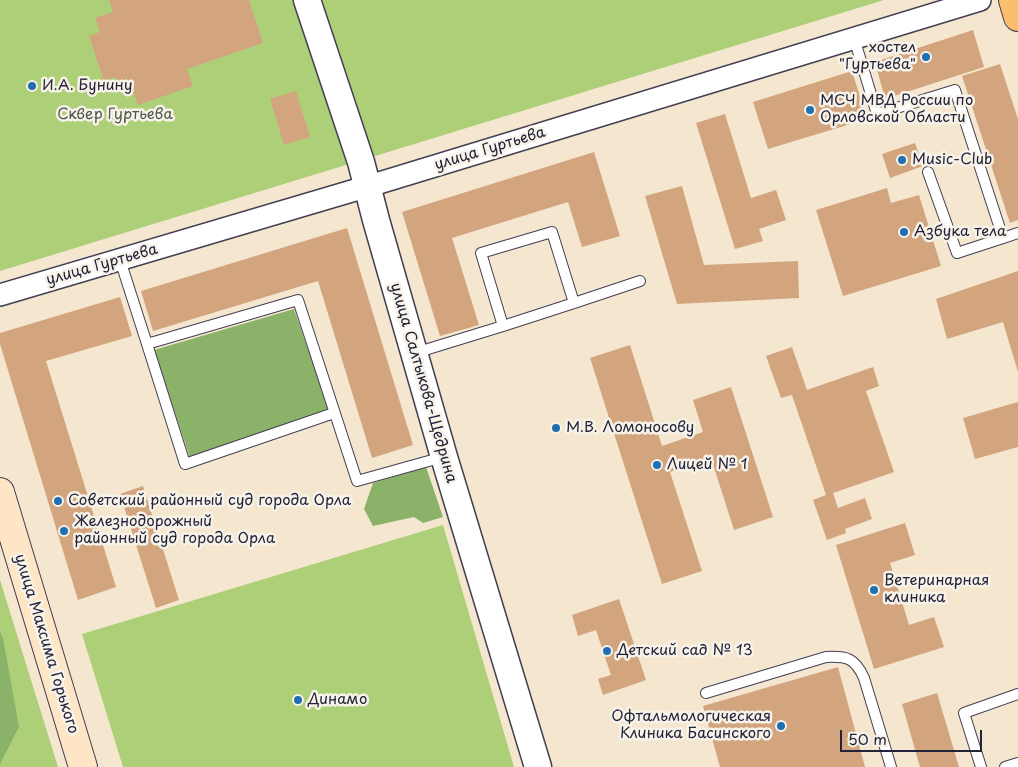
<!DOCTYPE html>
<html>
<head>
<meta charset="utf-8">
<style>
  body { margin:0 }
  #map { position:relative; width:1018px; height:767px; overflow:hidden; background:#f5e6cf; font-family:"Playpen Sans",sans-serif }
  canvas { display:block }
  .scale { position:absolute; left:840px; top:730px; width:142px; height:22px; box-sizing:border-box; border:2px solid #22223b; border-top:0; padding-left:6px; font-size:15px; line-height:18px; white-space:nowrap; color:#22223b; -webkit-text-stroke:4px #f7f3e8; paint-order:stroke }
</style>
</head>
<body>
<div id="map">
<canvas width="1018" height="767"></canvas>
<div class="scale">50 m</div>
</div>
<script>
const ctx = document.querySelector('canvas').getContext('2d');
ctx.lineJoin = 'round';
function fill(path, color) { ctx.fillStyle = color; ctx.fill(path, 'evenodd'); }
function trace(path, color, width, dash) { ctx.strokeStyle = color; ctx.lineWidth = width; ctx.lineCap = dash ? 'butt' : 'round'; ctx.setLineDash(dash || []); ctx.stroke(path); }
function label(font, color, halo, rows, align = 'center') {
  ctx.font = font + ' "Playpen Sans",sans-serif'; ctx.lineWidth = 5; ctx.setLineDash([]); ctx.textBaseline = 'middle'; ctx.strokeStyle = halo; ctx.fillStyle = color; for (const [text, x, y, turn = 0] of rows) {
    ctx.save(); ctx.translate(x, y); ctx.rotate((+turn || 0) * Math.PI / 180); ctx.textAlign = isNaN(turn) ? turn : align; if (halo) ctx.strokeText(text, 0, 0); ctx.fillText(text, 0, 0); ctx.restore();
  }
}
fill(new Path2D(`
  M 0,0 L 884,0 L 0,271 Z
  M 443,525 L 514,767 L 123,767 L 82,634 Z
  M 0,580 L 58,767 L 0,767 Z`), '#adcf77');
fill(new Path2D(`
  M 294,309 L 329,409 L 190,458 L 154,350 Z
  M 426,467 L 443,517 L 423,523 L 414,517 L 373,526 L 364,509 L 373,483 Z
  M 0,632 L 3,638 L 19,727 L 0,764 Z`), '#8ab268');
fill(new Path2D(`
  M 109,0 L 249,0 L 263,43 L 187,69 L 193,86 L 138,105 L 131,85 L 119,89 L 115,77 L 104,81 L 89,36 L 100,32 L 95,18 L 113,12 Z
  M 973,30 L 984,67 L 885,99 L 875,62 Z
  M 1000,64 L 1018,119 L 1018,220 L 1010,223 L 962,76 Z
  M 852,71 L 867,119 L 768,149 L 753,102 Z
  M 296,91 L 310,137 L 284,145 L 270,99 Z
  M 725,114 L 751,198 L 776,190 L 786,220 L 759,229 L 763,241 L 735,249 L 696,123 Z
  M 915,143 L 923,166 L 890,178 L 882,154 Z
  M 594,152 L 620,236 L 582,247 L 568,202 L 452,238 L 479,325 L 440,336 L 402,212 Z
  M 682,186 L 704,265 L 798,261 L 799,298 L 677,304 L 645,196 Z
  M 887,188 L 891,203 L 919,195 L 941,266 L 843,296 L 816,210 Z
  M 347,228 L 413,445 L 372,458 L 318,281 L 153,331 L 141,291 Z
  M 1018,271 L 1018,372 L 1003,322 L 947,339 L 936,299 Z
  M 120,297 L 132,336 L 46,361 L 116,587 L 78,600 L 0,344 L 0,333 Z
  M 630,345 L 662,446 L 703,432 L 693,400 L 731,387 L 773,517 L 734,530 L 711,458 L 670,472 L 702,571 L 662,584 L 590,358 Z
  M 792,347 L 807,390 L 873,367 L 879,386 L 866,391 L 894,472 L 833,493 L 838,508 L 865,498 L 872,519 L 845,529 L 846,533 L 827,540 L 813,500 L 826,495 L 792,395 L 781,398 L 766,356 Z
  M 1018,402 L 1018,447 L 975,459 L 963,418 Z
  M 143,486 L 179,600 L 156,608 L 120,494 Z
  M 905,523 L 915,555 L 890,563 L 909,625 L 934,617 L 944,647 L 874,669 L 836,545 Z
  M 619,599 L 646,680 L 603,695 L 598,679 L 611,675 L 596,630 L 578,636 L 572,615 Z
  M 838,667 L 865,767 L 720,767 L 703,706 Z
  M 937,693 L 959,767 L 920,767 L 902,704 Z`), '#d3a57f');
const service = new Path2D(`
  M 854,38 L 877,114 L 955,90 L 1003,238 L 1018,233
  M 928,172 L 957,253 L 1003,238
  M 120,260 L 147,344 L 298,300 L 357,481 L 443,457
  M 574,303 L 640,281
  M 147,344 L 185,464 L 334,413
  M 415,353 L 503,326 L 481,253 L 552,232 L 574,303 L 503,326
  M 706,693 L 826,657 C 847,656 855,658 864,678 L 891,767
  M 981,767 L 964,713 L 1018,694
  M 1005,767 L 1018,763`);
const minor = new Path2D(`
  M 0,295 L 379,183 L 980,0`);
const tertiary = new Path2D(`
  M 307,0 L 361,162 L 376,220 L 444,457 L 538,767`);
const secondary = new Path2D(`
  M 0,492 L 83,767`);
const primary = new Path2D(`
  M 1013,0 L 1018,17`);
trace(service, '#423f51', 12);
trace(minor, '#423f51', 24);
trace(tertiary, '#423f51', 29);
trace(secondary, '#423f51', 30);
trace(primary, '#423f51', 30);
trace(service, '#fff', 10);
trace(minor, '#fff', 21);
trace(tertiary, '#fff', 26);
trace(secondary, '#fde5c5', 28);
trace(primary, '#fbbd6e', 28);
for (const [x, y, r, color] of [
  [926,57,5,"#1f6fb2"],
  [32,86,5,"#1f6fb2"],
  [810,110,5,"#1f6fb2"],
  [902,160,5,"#1f6fb2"],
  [904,232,5,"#1f6fb2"],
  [556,428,5,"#1f6fb2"],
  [657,465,5,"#1f6fb2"],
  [58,501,5,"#1f6fb2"],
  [64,531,5,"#1f6fb2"],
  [874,590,5,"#1f6fb2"],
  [607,651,5,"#1f6fb2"],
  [298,700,5,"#1f6fb2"],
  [781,726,5,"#1f6fb2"]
]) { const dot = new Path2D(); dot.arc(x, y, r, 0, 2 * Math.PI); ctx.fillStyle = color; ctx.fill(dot); trace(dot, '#f7f3e8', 2); }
label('15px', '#22223b', '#f7f3e8', [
  ["хостел",916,48,"right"],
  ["\"Гуртьева\"",916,65,"right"],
  ["И.А. Бунину",42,86],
  ["МСЧ МВД России по",820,101],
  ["Орловской Области",820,118],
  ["Music-Club",912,160],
  ["Азбука тела",914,232],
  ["М.В. Ломоносову",566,428],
  ["Лицей № 1",667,465],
  ["Советский районный суд города Орла",68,501],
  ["Железнодорожный",74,522],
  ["районный суд города Орла",74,539],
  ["Ветеринарная",884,581],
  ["клиника",884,598],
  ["Детский сад № 13",617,651],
  ["Динамо",308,700],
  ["Офтальмологическая",771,717,"right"],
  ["Клиника Басинского",771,734,"right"]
], 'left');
label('15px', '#4c564d', '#f7f3e8', [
  ["Сквер Гуртьева",115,115]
]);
label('15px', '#22223b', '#f7f3e8', [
  ["улица Гуртьева",490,149,-17],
  ["улица Гуртьева",102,265,-16],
  ["улица Салтыкова-Щедрина",423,383,74],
  ["улица Максима Горького",46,644,73]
]);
</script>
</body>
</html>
